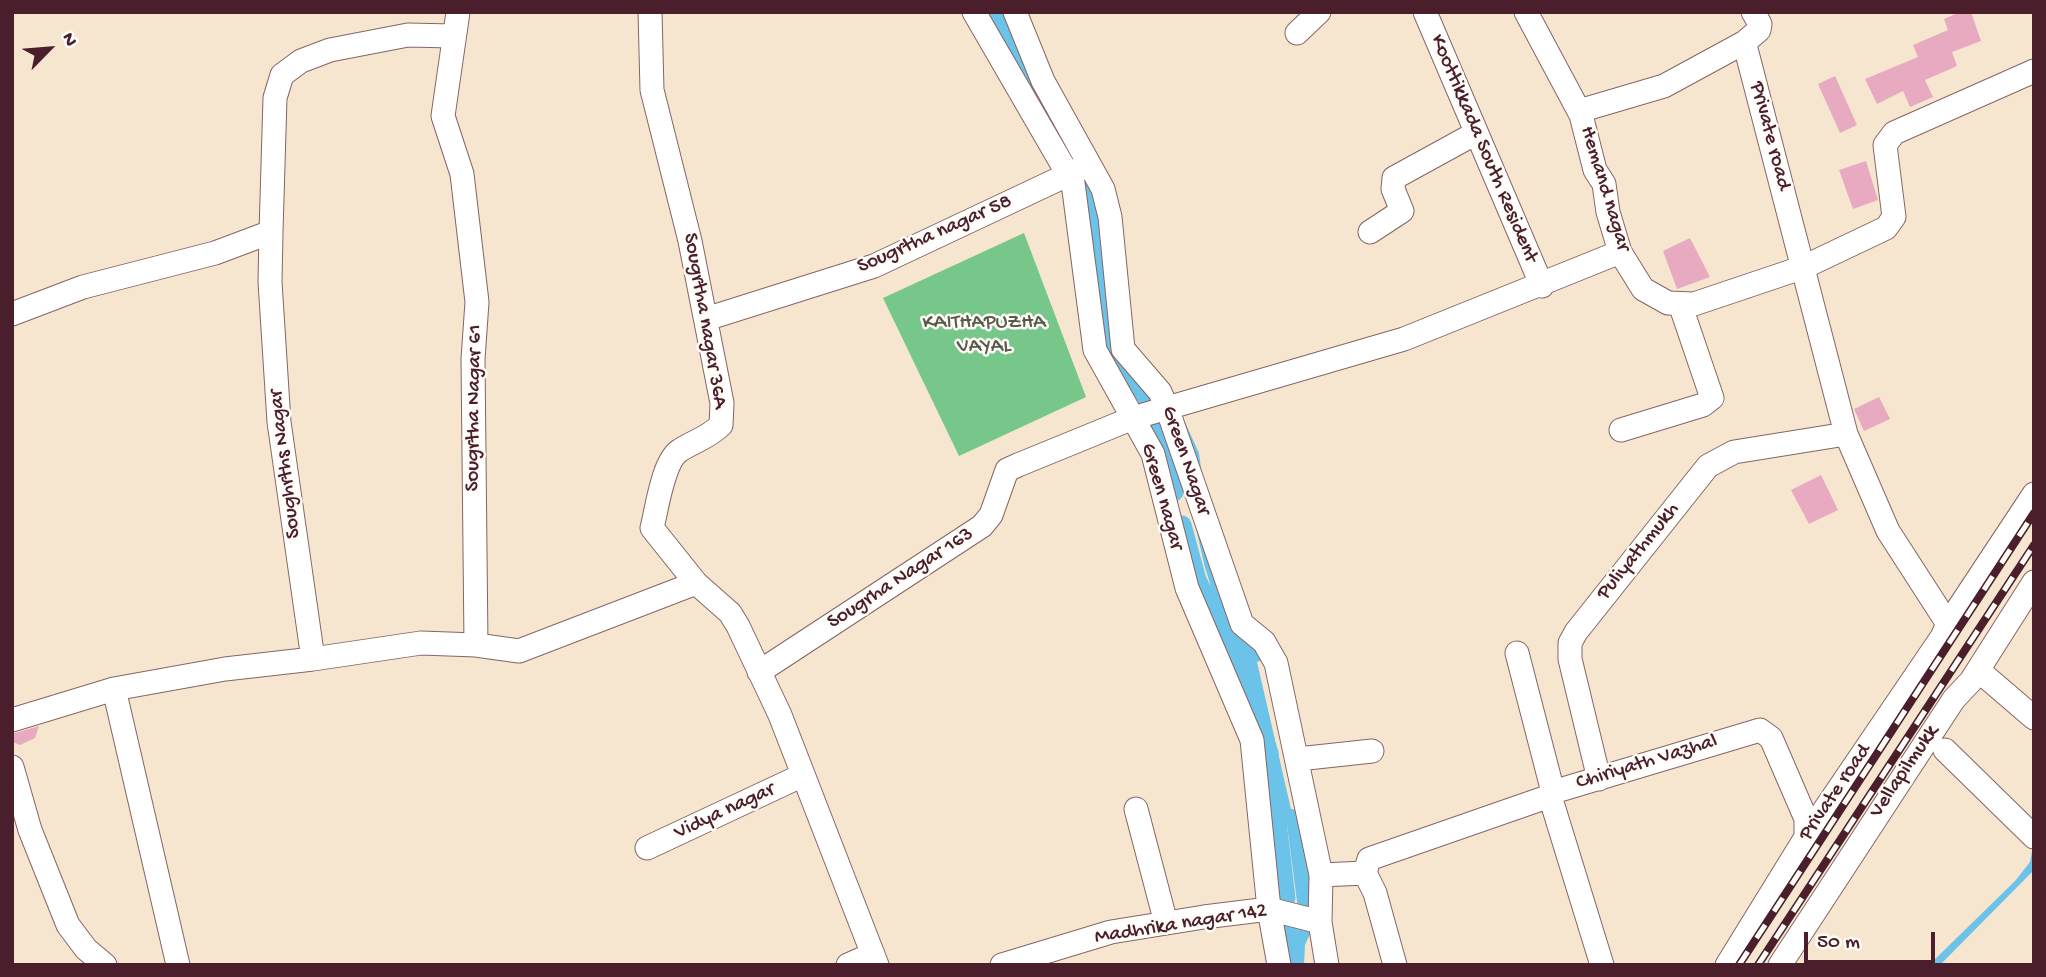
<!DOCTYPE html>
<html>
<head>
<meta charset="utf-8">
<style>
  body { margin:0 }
  #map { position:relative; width:2046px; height:977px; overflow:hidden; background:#f6e6cf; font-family:"Gochi Hand",sans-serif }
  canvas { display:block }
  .frame { position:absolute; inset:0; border:14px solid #4a1f2b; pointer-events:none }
  .north { position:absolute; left:14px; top:14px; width:70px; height:70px; -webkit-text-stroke:5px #fdfcf7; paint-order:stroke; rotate:65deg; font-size:19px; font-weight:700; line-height:28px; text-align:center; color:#4a1f2b }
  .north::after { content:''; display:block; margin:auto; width:24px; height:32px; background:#4a1f2b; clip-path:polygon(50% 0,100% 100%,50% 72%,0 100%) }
  .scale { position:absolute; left:1804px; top:932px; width:131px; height:32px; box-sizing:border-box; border:4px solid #4a1f2b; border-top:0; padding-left:9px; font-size:21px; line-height:24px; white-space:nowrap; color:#4a1f2b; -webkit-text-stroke:5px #fdfcf7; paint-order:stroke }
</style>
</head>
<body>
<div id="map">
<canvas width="2046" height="977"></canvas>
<div class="frame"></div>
<div class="north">N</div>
<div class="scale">50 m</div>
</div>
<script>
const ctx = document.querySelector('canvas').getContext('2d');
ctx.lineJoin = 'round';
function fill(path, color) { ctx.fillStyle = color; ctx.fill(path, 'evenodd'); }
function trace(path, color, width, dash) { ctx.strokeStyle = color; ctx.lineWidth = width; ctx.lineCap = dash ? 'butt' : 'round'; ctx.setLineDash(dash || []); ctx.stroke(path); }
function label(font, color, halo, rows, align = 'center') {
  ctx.font = font + ' "Gochi Hand",sans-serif'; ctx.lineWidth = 5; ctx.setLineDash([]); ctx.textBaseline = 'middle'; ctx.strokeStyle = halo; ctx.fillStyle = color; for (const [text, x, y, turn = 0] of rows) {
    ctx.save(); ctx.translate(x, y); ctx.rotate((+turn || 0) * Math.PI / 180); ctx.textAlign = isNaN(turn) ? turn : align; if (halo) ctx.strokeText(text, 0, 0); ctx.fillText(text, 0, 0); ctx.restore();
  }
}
fill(new Path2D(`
  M 1024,233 L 1086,397 L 959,456 L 883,298 Z`), '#76c789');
fill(new Path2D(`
  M 1183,418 L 1199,453 L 1206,507 L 1265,659 L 1257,662 L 1291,809 L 1302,810 L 1316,916 L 1298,909 L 1287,825 L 1264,751 L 1254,696 L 1239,647 L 1218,610 L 1204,564 L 1172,420 Z
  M 2034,841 L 2034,870 L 1940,965 L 1929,965 L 2015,881 L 2030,862 Z
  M 1299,919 L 1315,923 L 1305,945 L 1304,965 L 1294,965 Z`), '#6cc3e9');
trace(new Path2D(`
  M 999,12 L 1043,101
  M 1081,166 L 1098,216 L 1102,333 L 1148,399
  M 1159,425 L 1174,492
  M 1182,525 L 1197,580 L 1230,645 L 1269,753 L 1286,898
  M 1287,921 L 1292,965`), '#6cc3e9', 19);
fill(new Path2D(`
  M 1960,12 L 1971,12 L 1981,41 L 1952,52 L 1957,66 L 1925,80 L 1933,97 L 1910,107 L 1903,91 L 1877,104 L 1865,79 L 1918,57 L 1913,45 L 1948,30 L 1944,19 Z
  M 1835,76 L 1857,125 L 1840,133 L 1818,84 Z
  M 1866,161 L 1878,200 L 1853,209 L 1839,170 Z
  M 1690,238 L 1710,277 L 1677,289 L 1663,251 Z
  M 1879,397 L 1890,419 L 1864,431 L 1854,409 Z
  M 1821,475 L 1838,510 L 1809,524 L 1791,490 Z
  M 39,726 L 35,738 L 20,745 L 12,742 L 12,734 Z`), '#e8aac0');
const minor = new Path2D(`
  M 650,12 L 652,90 L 690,241 L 722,403 L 721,425 C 708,438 694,441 679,451 C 663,462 657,508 652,528 L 696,583 L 730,613 L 738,626 L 780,715 L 877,965
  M 974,12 L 1073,183 L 1095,350 L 1153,454 L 1187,588 L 1252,740 L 1269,909 L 1279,965
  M 1015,12 L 1043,81 L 1103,189 L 1110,217 L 1123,349 L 1160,392 L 1167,408 L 1242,624 L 1264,642 L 1276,663 L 1321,875 L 1320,922 L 1327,965
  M 1425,12 L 1542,286
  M 1526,12 L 1581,115 L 1595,170 L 1604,184 L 1608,212 L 1620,252 L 1643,289 L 1668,303 L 1694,304 L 1804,267 L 1886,228 L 1894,217 L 1885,145 L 1894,133 L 2034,71
  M 1753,12 L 1760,24 L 1759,30 L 1745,42 L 1746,49 L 1846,434 L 1888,531 L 1948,624
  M 1297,33 L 1319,12
  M 1579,111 L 1664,86 L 1745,42
  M 271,232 L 275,98 L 282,75 L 301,61 L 330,50 L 408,35 L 453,36
  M 1370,232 L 1402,211 L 1393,189 L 1394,178 L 1476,133
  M 12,314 L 83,287 L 215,253 L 271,232 L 270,282 L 279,422 L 313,659 L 225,669 L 114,689 L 12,720
  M 706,319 L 874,266 L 1082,168
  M 1621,430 L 1703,405 L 1712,398 L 1680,304
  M 476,645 L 519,651 L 696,583
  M 1517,653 L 1553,792
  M 313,659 L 421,643 L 476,645 L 473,359 L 477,302 L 462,174 L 443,116 L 458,12
  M 1978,670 L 2034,718
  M 759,672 L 982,526 L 991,515 L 1007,470 L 1018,465 L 1133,418 L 1404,339 L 1620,252
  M 114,689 L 178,965
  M 1945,750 L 2034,837
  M 1298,759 L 1372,751
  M 12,767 L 30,830 L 68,925 L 86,949 L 105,965
  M 1599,779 L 1570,659 L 1570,643 L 1576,632 L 1708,466 L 1734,452 L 1846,434
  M 1136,809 L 1166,923
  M 647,848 L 803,775
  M 1365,873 L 1369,859 L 1550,796
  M 1321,875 L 1365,873 L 1375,893 L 1395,965
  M 848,965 L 873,954
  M 1002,965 L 1111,932 L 1204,917 L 1269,909 L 1320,922
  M 1602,965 L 1550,796 L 1553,792 L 1760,730 L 1771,738 L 1806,819 L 1806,837
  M 1727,965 L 1806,837 L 1942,637 L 1948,624 L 2034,494
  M 1780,965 L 1954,699 L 1971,681 L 2034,582`);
trace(minor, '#866564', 25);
trace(minor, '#fff', 23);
const rail = new Path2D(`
  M 1739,965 L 2034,513
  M 1758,965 L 2034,545`);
trace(rail, '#4a1f2b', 8);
trace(rail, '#fdfcf7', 5, [16]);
label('21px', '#4a1f2b', '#fdfcf7', [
  ["Private road",1769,136,75],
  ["Koottikkada South Resident",1483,149,67],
  ["Hemand nagar",1604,189,73],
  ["Sougrtha nagar 58",935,235,-24],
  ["Sougrtha nagar 36A",704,321,80],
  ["Sougrtha Nagar 61",475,408,-89],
  ["Green Nagar",1185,461,71],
  ["Soughrths Nagar",286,464,-97],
  ["Green nagar",1161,497,74],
  ["Puliyathmukh",1639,552,-51],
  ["Sougrha Nagar 163",901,579,-33],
  ["Chiriyath Vazhal",1647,763,-17],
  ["Vellapilmukk",1905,772,-56],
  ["Private road",1836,793,-56],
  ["Vidya nagar",725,812,-25],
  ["Madhrika nagar 142",1181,925,-9]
]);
label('21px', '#595a4c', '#fdfcf7', [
  ["KAITHAPUZHA",984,324],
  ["VAYAL",984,348]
]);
</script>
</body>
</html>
